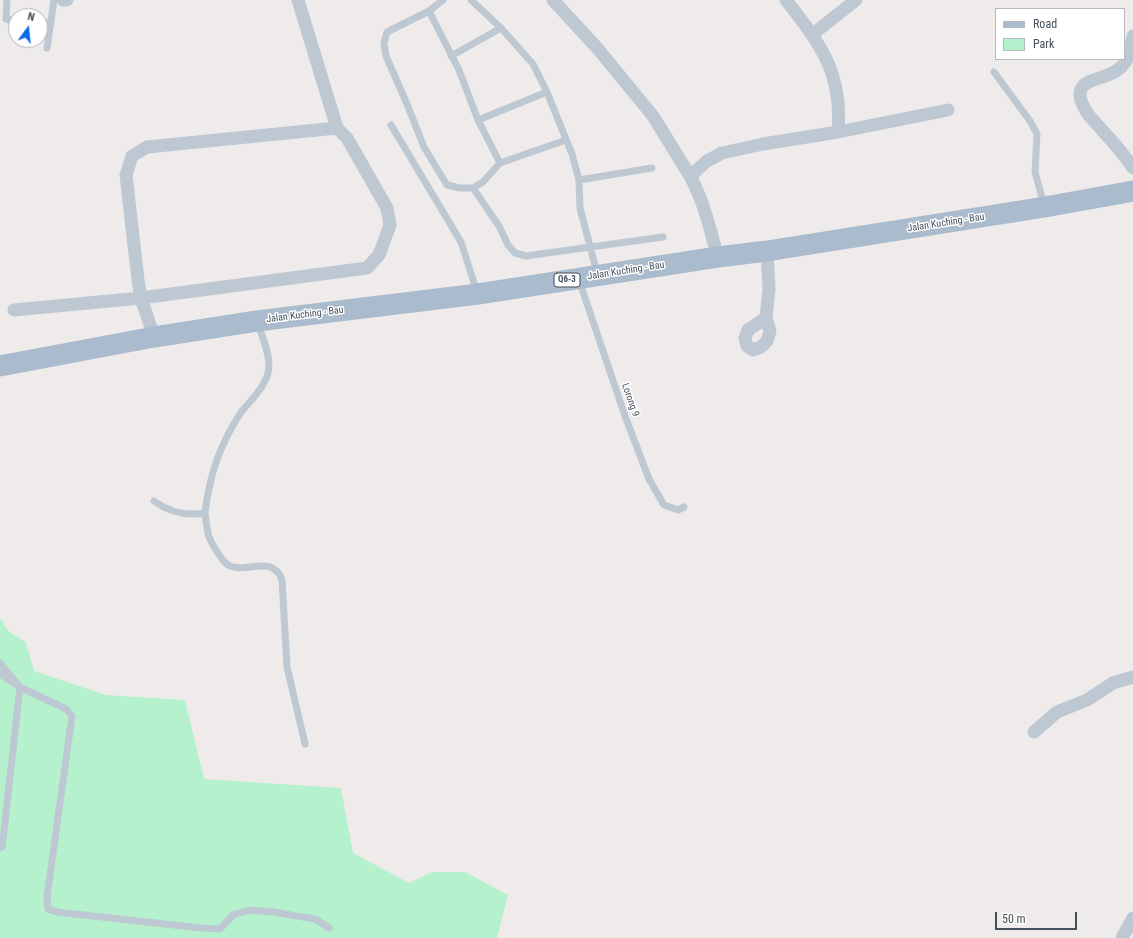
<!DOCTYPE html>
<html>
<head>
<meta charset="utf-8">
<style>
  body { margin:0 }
  #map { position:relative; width:1133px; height:938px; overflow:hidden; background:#efebeb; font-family:"Roboto Condensed",sans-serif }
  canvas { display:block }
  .legend { position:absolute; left:995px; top:8px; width:130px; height:52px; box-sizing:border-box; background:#fff; border:1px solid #b4b9bd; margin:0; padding:5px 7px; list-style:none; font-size:12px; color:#434f5a }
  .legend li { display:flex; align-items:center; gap:8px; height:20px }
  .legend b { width:20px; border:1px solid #b4b9bd }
  .north { position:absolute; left:8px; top:8px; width:40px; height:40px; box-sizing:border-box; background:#fff; border:1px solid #b4b9bd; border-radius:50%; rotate:15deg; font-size:11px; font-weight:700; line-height:16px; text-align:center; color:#434f5a }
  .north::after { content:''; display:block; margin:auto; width:14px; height:18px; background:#0d6ce7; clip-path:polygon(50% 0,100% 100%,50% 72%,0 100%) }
  .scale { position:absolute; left:995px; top:912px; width:82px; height:18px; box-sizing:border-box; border:2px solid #434f5a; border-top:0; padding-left:5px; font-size:12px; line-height:14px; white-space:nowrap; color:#434f5a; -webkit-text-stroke:3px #fff; paint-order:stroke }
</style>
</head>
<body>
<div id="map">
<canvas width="1133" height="938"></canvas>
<ul class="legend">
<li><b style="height:5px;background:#a9bbcd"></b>Road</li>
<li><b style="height:11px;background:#b5f1cc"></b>Park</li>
</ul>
<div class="north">N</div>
<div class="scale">50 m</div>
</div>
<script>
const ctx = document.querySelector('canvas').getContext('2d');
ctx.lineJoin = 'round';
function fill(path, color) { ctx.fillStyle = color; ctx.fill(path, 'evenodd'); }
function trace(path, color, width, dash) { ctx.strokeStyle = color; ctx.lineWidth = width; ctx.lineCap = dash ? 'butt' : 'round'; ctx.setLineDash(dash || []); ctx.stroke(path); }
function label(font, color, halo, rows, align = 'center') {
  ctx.font = font + ' "Roboto Condensed",sans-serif'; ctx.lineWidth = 3; ctx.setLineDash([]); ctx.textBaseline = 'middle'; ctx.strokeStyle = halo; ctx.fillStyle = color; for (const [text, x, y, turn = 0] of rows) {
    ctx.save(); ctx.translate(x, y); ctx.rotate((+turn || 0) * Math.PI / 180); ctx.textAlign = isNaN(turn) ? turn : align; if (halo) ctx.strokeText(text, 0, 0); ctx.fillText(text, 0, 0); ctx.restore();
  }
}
fill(new Path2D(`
  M 0,618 L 9,632 L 26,642 L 34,671 L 106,695 L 185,700 L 204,779 L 341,788 L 353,853 L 409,883 L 432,872 L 465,872 L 508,895 L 497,938 L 0,938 Z`), '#b5f1cc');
trace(new Path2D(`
  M 7,0 L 6,19 L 16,21
  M 443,0 L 429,11 L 387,32 L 384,43 L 386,56 L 407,104 L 424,147 L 447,185 L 460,188 L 473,188 L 499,226 L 508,245 L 515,253 L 526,256 L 540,254 L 663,237
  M 471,0 L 501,28 L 533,64 L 547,92 L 572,154 L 579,180 L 580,208 L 597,273
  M 429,11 L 459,70 L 478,120
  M 40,22 L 51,24
  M 47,48 L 54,0
  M 451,56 L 501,28
  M 994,72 L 1030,121 L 1037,134 L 1035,172 L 1044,205
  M 391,125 L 461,242 L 477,292
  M 500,163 L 478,120 L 547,92
  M 579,180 L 652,168
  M 473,188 L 483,182 L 500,163 L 566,140
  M 579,280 L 625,416 L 649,479 L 664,505 L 678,510 L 684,507
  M 154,501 C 169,512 187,516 205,513 C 208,489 213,465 224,443 C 229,432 235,421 242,411 C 252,399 268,384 269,367 C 269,352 263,337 257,323
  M 205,513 C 206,521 207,530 209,537 C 212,544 222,561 228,565 C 246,575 272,553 282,580 L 287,667 L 305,744
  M 0,663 L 20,687 L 66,709 L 72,716 L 47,897 L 48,909 L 57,912 L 201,928 L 220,929 L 233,915 L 250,910 L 273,912 L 315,919 L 329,928
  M 0,674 L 20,687 L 4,831 L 2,847 L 0,848`), '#bdc8d3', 7);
trace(new Path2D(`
  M 63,0 L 67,0
  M 298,0 L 337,128
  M 553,0 L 598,49 L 653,116 L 690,176
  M 786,0 C 820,44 843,72 838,132
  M 813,34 L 856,0
  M 1133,36 C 1131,46 1130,57 1123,65 C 1109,84 1064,73 1086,111 C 1090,118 1097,124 1102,130 C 1113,142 1124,154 1133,168
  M 718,257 C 710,230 704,201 690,176 L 707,161 L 722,153 L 763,144 L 838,132 L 948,110
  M 14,310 L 141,298 L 367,268 L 379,255 L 390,225 L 387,208 L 347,138 L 337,128 L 147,147 L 132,156 L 126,175 L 138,280 L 141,298 L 154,337
  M 766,318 L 748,330 L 745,338 L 747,346 L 753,350 L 761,347 L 767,341 L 770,331 L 766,318 L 769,288 L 767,251
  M 1034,732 L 1057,712 L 1087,700 L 1113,683 L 1133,677
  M 1122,938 L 1133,918`), '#bdc8d3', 13);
trace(new Path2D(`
  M 0,366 L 154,337 L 257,321 L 478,294 L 718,257 L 767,251 L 1045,207 L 1133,191`), '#a9bbcd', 21);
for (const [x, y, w] of [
  [567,280,26]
]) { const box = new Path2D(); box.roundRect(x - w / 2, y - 7, w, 14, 3); ctx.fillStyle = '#fff'; ctx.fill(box); trace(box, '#434f5a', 1); }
label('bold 9px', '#434f5a', null, [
  ["Q6-3",567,280]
]);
label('10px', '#434f5a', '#fff', [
  ["Jalan Kuching - Bau",946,223,-9],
  ["Jalan Kuching - Bau",626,271,-9],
  ["Jalan Kuching - Bau",305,315,-7],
  ["Lorong 9",630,400,71]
]);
</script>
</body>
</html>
